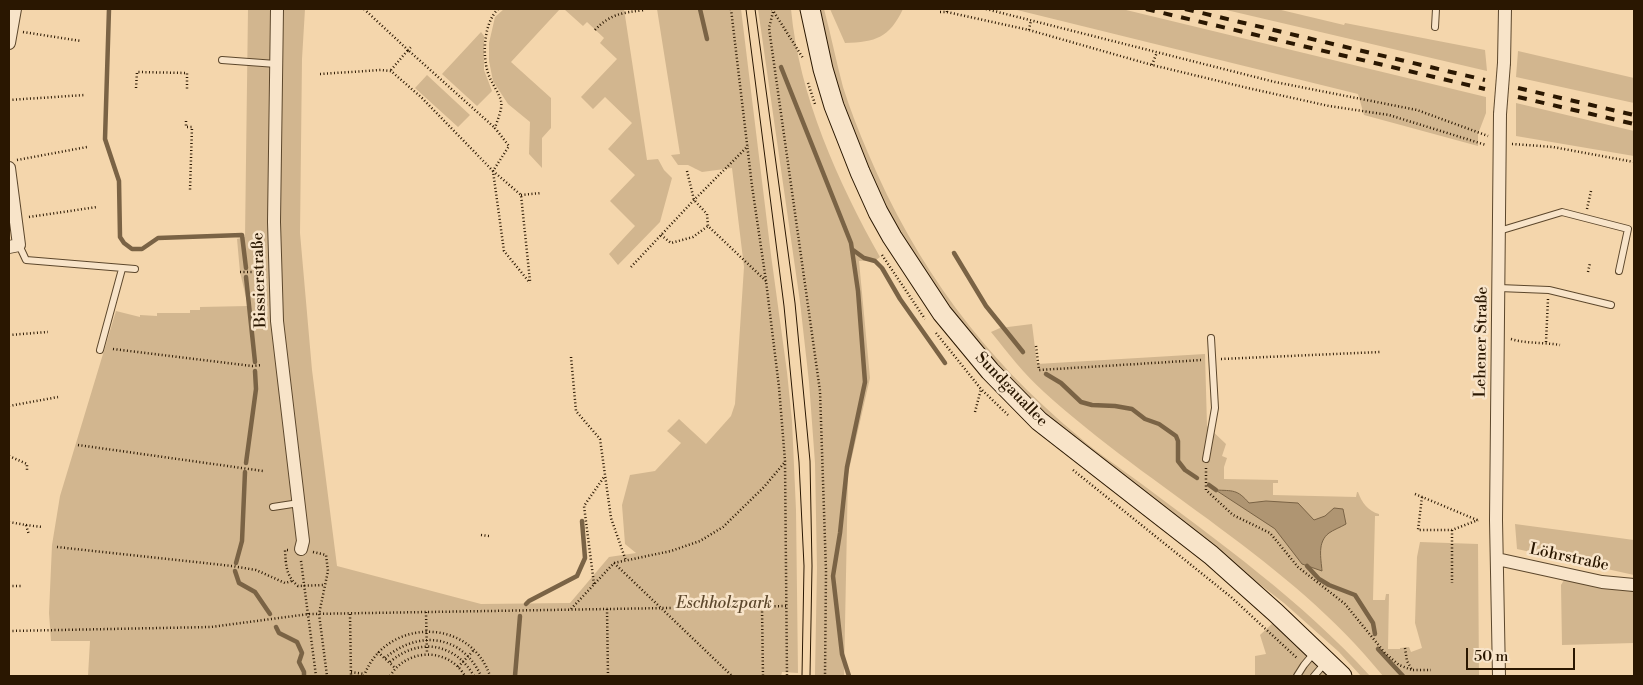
<!DOCTYPE html>
<html>
<head>
<meta charset="utf-8">
<style>
  body { margin:0 }
  #map { position:relative; width:1643px; height:685px; overflow:hidden; background:#f4d6ac; font-family:"Libre Bodoni",serif }
  canvas { display:block }
  .frame { position:absolute; inset:0; border:10px solid #2a1701; pointer-events:none }
  .scale { position:absolute; left:1466px; top:648px; width:109px; height:22px; box-sizing:border-box; border:2px solid #2a1701; border-top:0; padding-left:6px; font-size:15px; line-height:18px; white-space:nowrap; color:#2a1701; -webkit-text-stroke:4px #f8e4c9; paint-order:stroke }
</style>
</head>
<body>
<div id="map">
<canvas width="1643" height="685"></canvas>
<div class="frame"></div>
<div class="scale">50 m</div>
</div>
<script>
const ctx = document.querySelector('canvas').getContext('2d');
ctx.lineJoin = 'round';
function fill(path, color) { ctx.fillStyle = color; ctx.fill(path, 'evenodd'); }
function trace(path, color, width, dash) { ctx.strokeStyle = color; ctx.lineWidth = width; ctx.lineCap = dash ? 'butt' : 'round'; ctx.setLineDash(dash || []); ctx.stroke(path); }
function label(font, color, halo, rows, align = 'center') {
  ctx.font = font + ' "Libre Bodoni",serif'; ctx.lineWidth = 5; ctx.setLineDash([]); ctx.textBaseline = 'middle'; ctx.strokeStyle = halo; ctx.fillStyle = color; for (const [text, x, y, turn = 0] of rows) {
    ctx.save(); ctx.translate(x, y); ctx.rotate((+turn || 0) * Math.PI / 180); ctx.textAlign = isNaN(turn) ? turn : align; if (halo) ctx.strokeText(text, 0, 0); ctx.fillText(text, 0, 0); ctx.restore();
  }
}
fill(new Path2D(`
  M 248,9 L 305,9 L 302,59 L 300,233 L 312,370 L 337,566 L 481,604 L 570,603 L 609,557 L 636,553 L 625,544 L 622,505 L 630,475 L 655,471 L 681,443 L 667,431 L 679,419 L 706,444 L 731,416 L 735,404 L 744,267 L 732,168 L 702,172 L 688,165 L 678,165 L 671,155 L 680,154 L 657,9 L 741,9 L 771,255 L 787,372 L 792,421 L 796,510 L 798,673 L 782,672 L 781,676 L 88,676 L 90,641 L 51,641 L 49,613 L 52,545 L 60,496 L 116,311 L 140,317 L 140,315 L 157,316 L 157,313 L 190,313 L 190,310 L 200,310 L 200,307 L 248,306 L 240,272 L 237,239 L 245,237 Z
  M 504,9 L 560,9 L 511,62 L 551,98 L 551,128 L 542,138 L 542,168 L 529,154 L 530,122 L 508,104 L 493,81 L 489,61 L 489,43 L 495,17 Z
  M 564,9 L 624,9 L 647,160 L 658,159 L 664,170 L 672,178 L 660,222 L 618,265 L 609,254 L 635,226 L 610,201 L 635,175 L 608,149 L 632,123 L 605,97 L 593,109 L 581,97 L 617,59 L 600,43 L 604,38 L 587,22 L 583,26 Z
  M 758,9 L 791,9 C 799,96 838,182 880,257 L 876,260 L 859,261 L 870,378 L 848,474 L 844,676 L 815,676 L 815,673 L 817,568 L 815,463 L 809,382 L 800,302 Z
  M 818,9 L 824,9 C 831,35 836,61 843,87 C 850,109 859,132 868,153 C 916,267 984,358 1078,436 C 1097,453 1119,467 1139,482 C 1219,542 1302,601 1370,676 L 1361,676 L 1339,652 L 1284,603 L 1057,428 L 955,321 L 882,205 L 838,97 Z
  M 830,9 L 903,9 C 889,38 876,42 845,43 Z
  M 1013,9 L 1122,9 L 1486,97 L 1486,113 L 1478,134 L 1478,146 L 1364,115 L 1358,94 Z
  M 1222,9 L 1277,9 L 1344,25 L 1345,23 L 1485,50 L 1487,71 Z
  M 481,32 L 484,36 L 484,70 L 492,91 L 477,106 L 442,74 Z
  M 1518,51 L 1634,78 L 1634,103 L 1516,77 Z
  M 427,75 L 470,115 L 458,127 L 415,88 Z
  M 1516,103 L 1634,131 L 1634,156 L 1516,136 Z
  M 1032,324 L 1037,364 L 1205,354 L 1207,426 L 1226,444 L 1222,456 L 1227,458 L 1224,467 L 1224,479 L 1278,480 L 1278,483 L 1273,483 L 1273,495 L 1356,497 L 1357,492 L 1358,492 C 1362,503 1368,511 1379,514 L 1379,516 L 1375,516 L 1373,600 L 1385,600 L 1386,594 L 1389,594 L 1388,649 L 1400,649 L 1400,648 L 1409,647 L 1411,652 L 1422,648 L 1415,623 L 1417,557 L 1420,542 L 1478,544 L 1479,676 L 1383,676 C 1290,560 1153,491 1044,392 C 1024,374 1008,353 991,332 L 1000,328 Z
  M 1515,524 L 1634,540 L 1634,575 L 1517,549 Z
  M 1564,580 L 1615,590 L 1634,591 L 1634,643 L 1562,645 L 1561,585 Z
  M 1274,622 L 1328,676 L 1255,676 L 1255,656 L 1266,654 L 1260,635 Z`), '#d2b68f');
const water = new Path2D(`
  M 1216,490 C 1233,491 1237,489 1249,503 L 1266,501 L 1298,503 L 1314,520 L 1325,516 L 1334,508 L 1343,509 L 1346,524 C 1341,527 1333,530 1329,533 C 1317,542 1321,558 1322,571 L 1302,564 L 1275,529 Z`);
fill(water, '#af9572');
trace(water, '#7a6345', 1);
trace(new Path2D(`
  M 109,9 L 105,139 L 119,181 L 120,237 L 124,243 L 132,249 L 142,249 L 158,238 L 242,235 L 246,268
  M 700,9 L 707,39
  M 781,67 L 851,243 L 858,291 L 865,382 L 847,467 L 840,533 L 833,576 L 842,654 L 849,676
  M 853,250 L 864,258 L 875,261 L 882,268 L 900,299 L 945,363
  M 954,253 L 986,306 L 1023,352
  M 246,277 L 255,362
  M 1046,374 L 1061,383 L 1081,402 L 1092,405 L 1115,406 L 1132,409 L 1145,419 L 1159,424 L 1176,436 L 1178,441 L 1178,461 L 1185,470 L 1197,478
  M 246,463 L 256,389 L 255,371
  M 1209,485 L 1216,490
  M 236,563 L 242,541 L 245,472
  M 1307,566 L 1319,579 L 1329,585 L 1355,595 L 1373,623 L 1375,634
  M 235,571 L 239,583 L 255,592 L 270,614
  M 526,604 L 529,601 L 577,576 L 585,558 L 582,521
  M 276,627 L 279,633 L 297,642 L 302,653 L 299,662 L 304,672 L 304,676
  M 1378,649 L 1403,676
  M 515,676 L 520,616`), '#7a6345', 4.5);
const lane = new Path2D(`
  M 1435,27 L 1436,9
  M 222,60 L 276,64
  M 1499,231 L 1562,212 L 1628,229 L 1619,271
  M 19,245 L 26,260 L 135,269
  M 1499,288 L 1549,290 L 1611,305
  M 100,350 L 122,269
  M 1206,459 L 1215,408 L 1211,338
  M 273,507 L 299,503
  M 1297,676 L 1304,665 L 1314,653
  M 1314,676 L 1326,662`);
const street = new Path2D(`
  M 277,9 L 274,222 L 277,321 L 303,541 L 301,549
  M 9,43 L 15,9
  M 1504,63 L 1505,9
  M 9,168 L 19,245 L 9,247
  M 1497,559 L 1602,582 L 1634,585
  M 1499,676 L 1496,520 L 1500,114`);
const secondary = new Path2D(`
  M 810,9 L 823,69 L 834,106 L 860,172 L 878,212 L 892,237 L 942,313 L 990,371 L 1039,421 L 1211,555 L 1276,613 L 1342,676`);
trace(lane, '#5c472c', 8);
trace(street, '#5c472c', 14);
trace(secondary, '#2a1701', 21);
trace(new Path2D(`
  M 364,9 L 408,50 L 412,46
  M 498,9 C 484,23 482,54 488,73 C 491,83 499,92 501,101 C 503,108 497,121 495,128 L 509,146 L 493,171 L 521,195 L 530,281
  M 731,9 L 752,186 L 766,281 L 779,387 L 785,461 L 787,676
  M 772,9 L 803,58
  M 986,9 L 1275,82 L 1417,110 L 1488,136
  M 773,12 L 769,28 L 820,391 L 826,571 L 825,676
  M 940,12 L 947,12 L 947,9
  M 947,12 L 1029,30 L 1152,65 L 1252,89 L 1329,106 L 1389,115 L 1486,145
  M 595,30 C 611,13 623,13 644,10
  M 1029,30 L 1031,20
  M 23,32 L 81,41
  M 1152,65 L 1157,52
  M 391,70 L 408,50 L 495,128
  M 320,74 L 381,70 L 391,71 L 422,98 L 493,171 L 504,251 L 530,283
  M 808,83 L 815,104
  M 136,88 L 137,72 L 187,73 L 187,89
  M 9,100 L 85,95
  M 186,121 L 186,127 L 192,127 L 190,190
  M 1512,144 L 1553,147 L 1634,162
  M 17,160 L 87,147
  M 687,171 L 694,200 L 707,214 L 708,226 L 766,281
  M 521,195 L 541,193
  M 1587,209 L 1591,191
  M 29,217 L 97,207
  M 661,235 L 671,243 L 693,237 L 708,226
  M 882,255 L 925,319
  M 631,267 L 694,200 L 748,146
  M 240,272 L 256,272
  M 1588,272 L 1590,263
  M 936,333 L 981,389 L 1008,415
  M 9,335 L 48,332
  M 1511,339 C 1527,344 1543,342 1560,345
  M 1546,342 L 1548,299
  M 1036,346 L 1039,370 L 1202,360
  M 113,349 L 252,366 L 262,365
  M 571,357 L 576,411 L 600,439 L 611,518 L 626,561
  M 1221,359 L 1380,352
  M 9,406 L 58,397
  M 975,412 L 981,389
  M 78,445 L 263,471
  M 9,456 L 27,464 L 27,471
  M 1206,468 L 1206,490 L 1233,515 L 1270,533 L 1298,567 L 1345,604 L 1385,653 L 1399,665 L 1412,670
  M 1073,470 L 1231,597 L 1297,658
  M 1415,494 L 1477,520
  M 1422,497 L 1418,530 L 1452,530 L 1478,520
  M 9,522 L 26,525 L 29,535
  M 26,525 L 42,527
  M 1452,530 L 1452,583
  M 481,535 L 489,536
  M 57,547 L 232,566 L 256,570 L 285,583 L 292,581
  M 288,550 L 285,550 C 286,566 286,576 298,586 L 324,585
  M 313,552 L 326,555 L 328,571 L 319,614 L 327,676
  M 301,561 L 316,676
  M 614,563 L 732,676
  M 594,584 L 584,506 L 604,477
  M 9,586 L 21,586
  M 762,608 L 763,676
  M 571,609 L 614,563 L 671,551 L 700,541 L 723,527 L 764,487 L 785,462
  M 607,609 L 608,676
  M 426,612 L 427,654
  M 350,614 L 351,676
  M 9,631 L 211,627 L 309,614 L 787,606
  M 1405,648 L 1407,661 L 1412,670 L 1431,670
  M 378,652 L 395,668
  M 385,658 C 418,630 462,634 481,676
  M 390,662 C 419,637 455,643 474,676
  M 458,667 L 474,650
  M 351,672 L 364,674
  M 364,676 C 385,618 470,616 490,676
  M 390,676 C 407,648 448,647 465,676`), '#2a1701', 2.5, [1, 2.5]);
trace(lane, '#f8e4c9', 6);
trace(street, '#f8e4c9', 12);
trace(secondary, '#f8e4c9', 19);
trace(new Path2D(`
  M 746,9 L 784,306 L 799,462 L 804,566 L 802,676
  M 755,9 L 795,303 L 810,461 L 812,566 L 810,676`), '#2a1701', 1);
trace(new Path2D(`
  M 1146,9 L 1485,89
  M 1185,9 L 1485,80
  M 1518,88 L 1634,115
  M 1518,97 L 1634,124`), '#2a1701', 4, [9, 9]);
const streetBridge = new Path2D(`
  M 1500,114 L 1504,63`);
trace(streetBridge, '#5c472c', 14, []);
trace(streetBridge, '#f8e4c9', 12);
label('16px', '#2a1701', '#f8e4c9', [
  ["Bissierstraße",260,280,-92],
  ["Lehener Straße",1482,342,-89],
  ["Sundgauallee",1011,390,46],
  ["Löhrstraße",1569,558,12]
]);
label('italic 16px', '#5c472c', '#f8e4c9', [
  ["Eschholzpark",724,604]
]);
</script>
</body>
</html>
